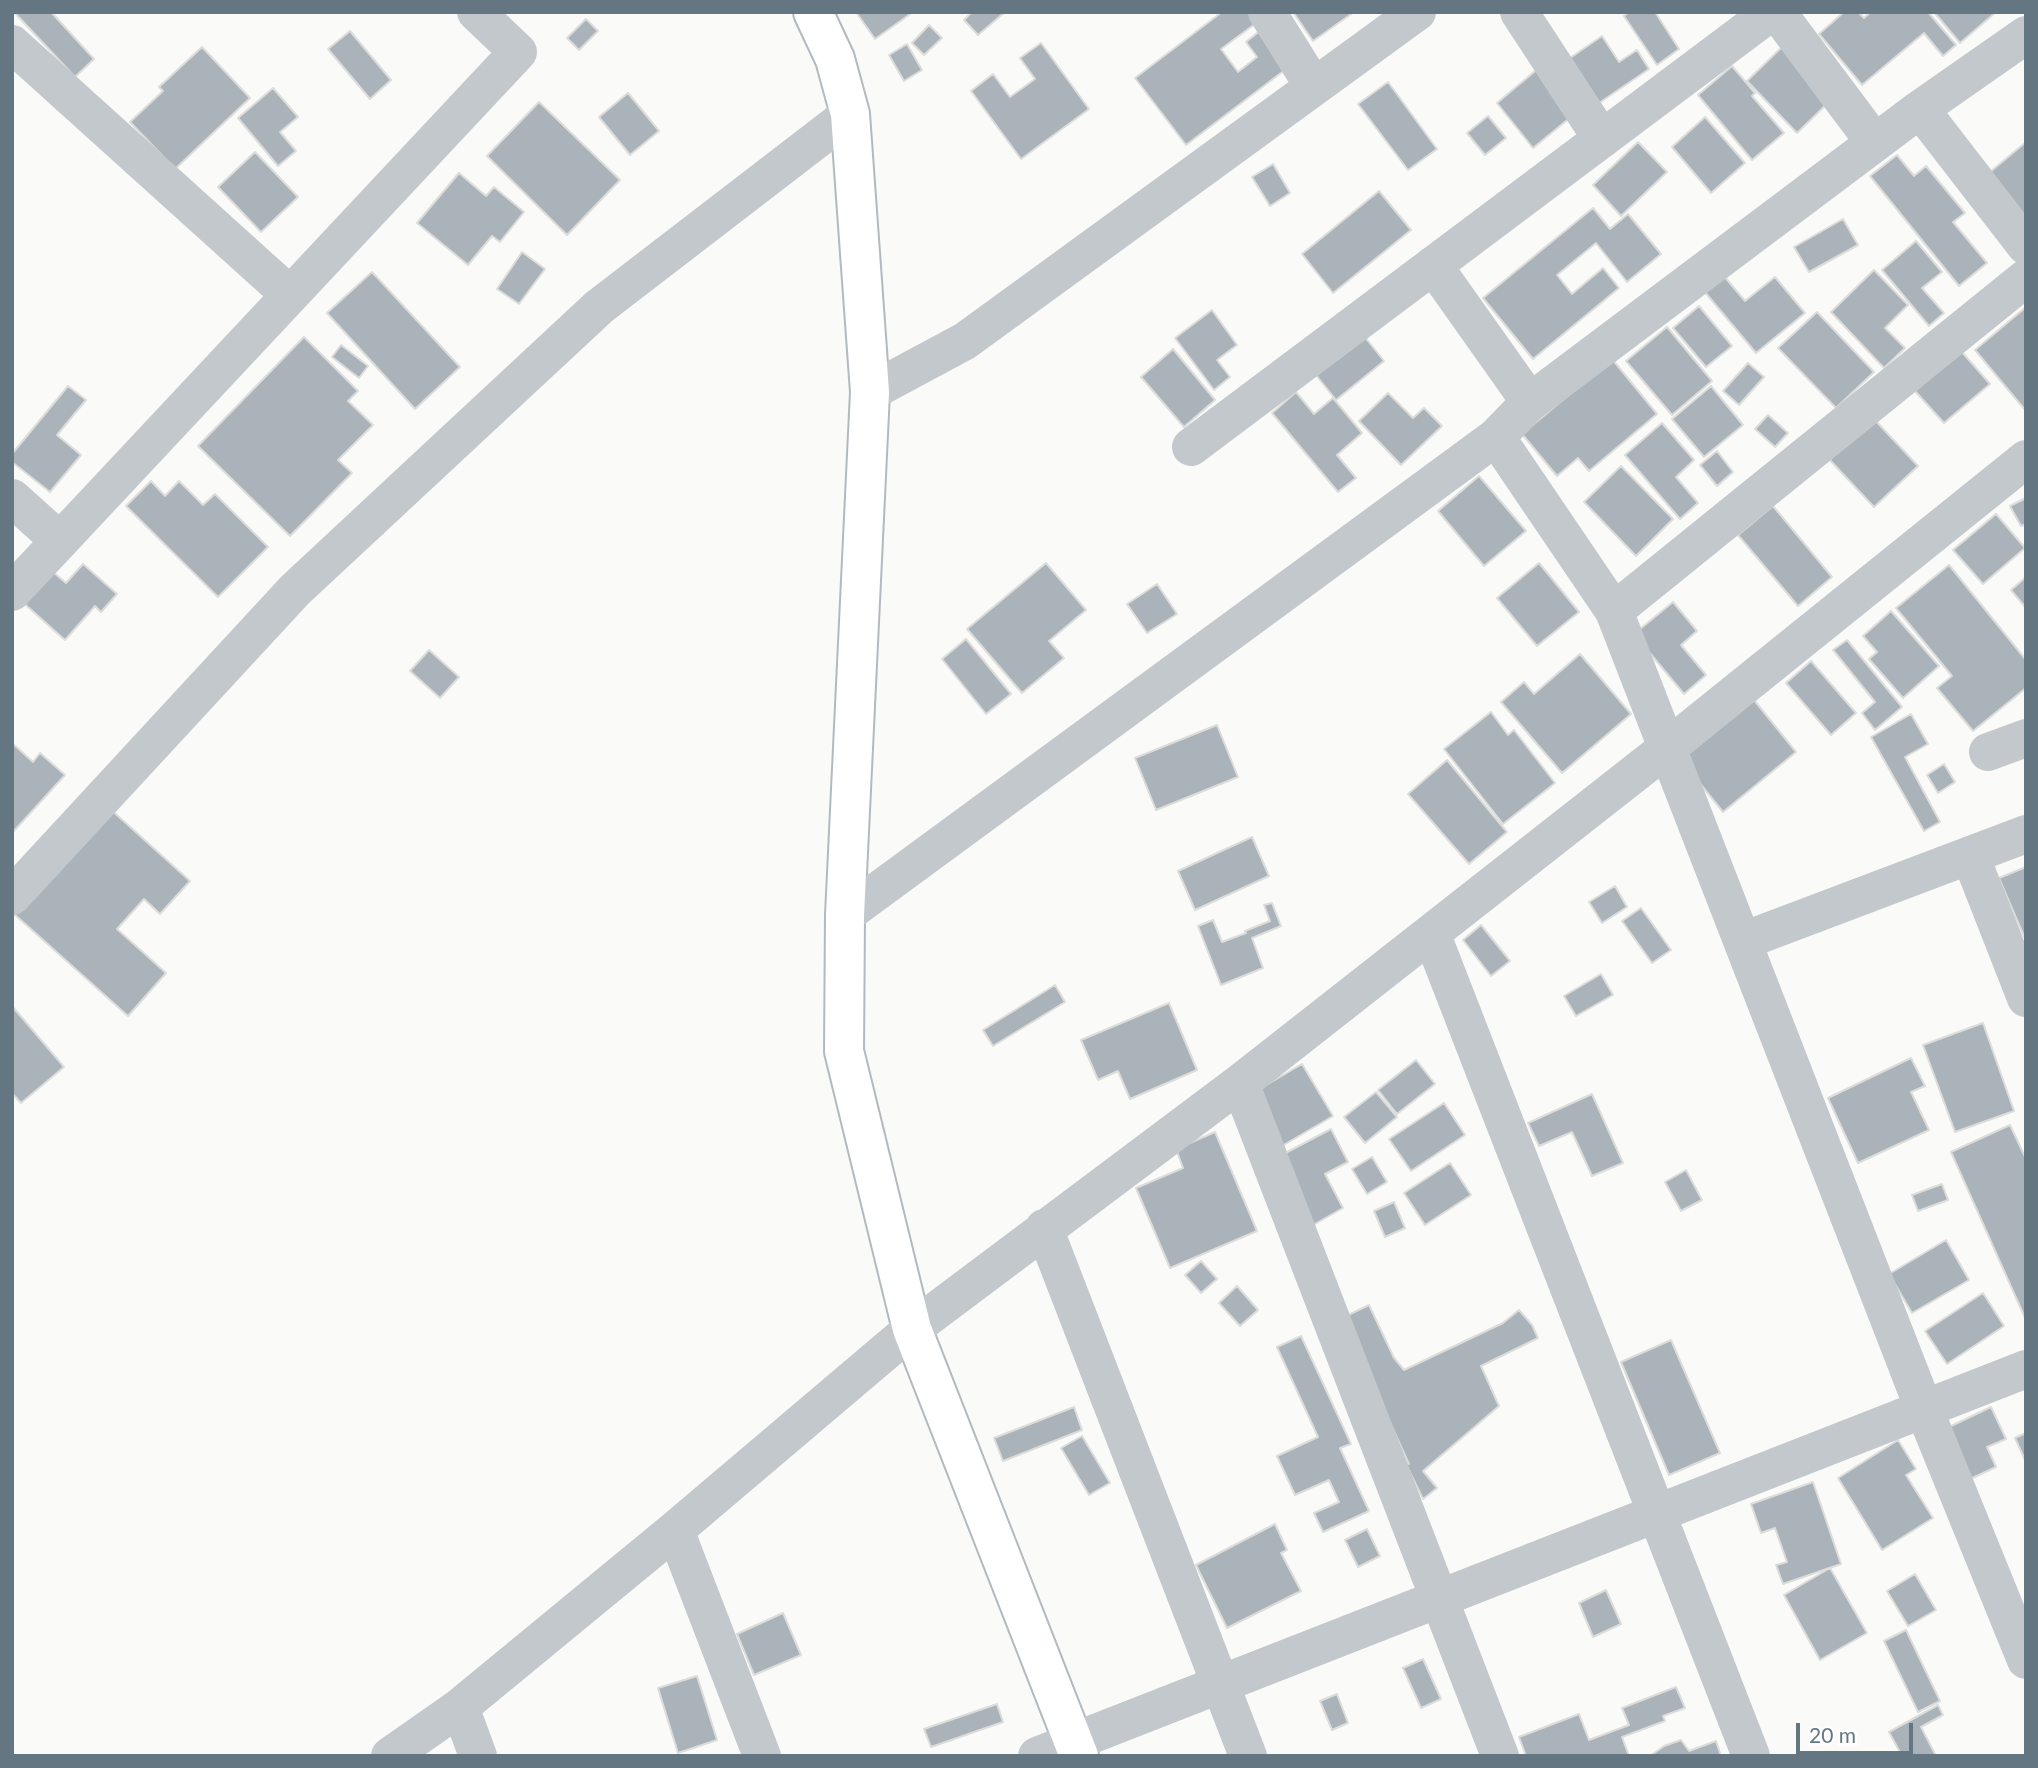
<!DOCTYPE html>
<html>
<head>
<meta charset="utf-8">
<style>
  body { margin:0 }
  #map { position:relative; width:2038px; height:1768px; overflow:hidden; background:#fafaf8; font-family:Lato,sans-serif }
  canvas { display:block }
  .frame { position:absolute; inset:0; border:14px solid #657683; pointer-events:none }
  .scale { position:absolute; left:1796px; top:1723px; width:117px; height:32px; box-sizing:border-box; border:4px solid #657683; border-top:0; padding-left:9px; font-size:21px; line-height:24px; white-space:nowrap; color:#657683; -webkit-text-stroke:5px #fff; paint-order:stroke }
</style>
</head>
<body>
<div id="map">
<canvas width="2038" height="1768"></canvas>
<div class="frame"></div>
<div class="scale">20 m</div>
</div>
<script>
const ctx = document.querySelector('canvas').getContext('2d');
ctx.lineJoin = 'round';
function fill(path, color) { ctx.fillStyle = color; ctx.fill(path, 'evenodd'); }
function trace(path, color, width, dash) { ctx.strokeStyle = color; ctx.lineWidth = width; ctx.lineCap = dash ? 'butt' : 'round'; ctx.setLineDash(dash || []); ctx.stroke(path); }
const building = new Path2D(`
  M 14,12 L 51,12 L 94,59 L 75,77 Z
  M 856,12 L 913,12 L 875,39 Z
  M 972,12 L 1005,12 L 978,35 L 964,20 Z
  M 1222,12 L 1252,12 L 1259,21 L 1221,49 L 1238,72 L 1257,57 L 1246,42 L 1262,29 L 1290,66 L 1186,145 L 1135,78 Z
  M 1293,12 L 1354,12 L 1313,41 Z
  M 1629,12 L 1655,12 L 1679,49 L 1657,65 L 1624,16 Z
  M 1844,12 L 1858,12 L 1864,18 L 1871,12 L 1928,12 L 1956,45 L 1943,56 L 1924,33 L 1862,85 L 1819,34 Z
  M 1934,12 L 1996,12 L 1960,43 Z
  M 586,19 L 598,31 L 579,50 L 567,38 Z
  M 929,25 L 942,38 L 924,55 L 912,43 Z
  M 350,31 L 391,80 L 370,99 L 328,49 Z
  M 1602,36 L 1619,62 L 1637,50 L 1649,69 L 1599,103 L 1570,58 Z
  M 1041,43 L 1089,109 L 1021,159 L 971,91 L 993,74 L 1010,97 L 1035,79 L 1020,58 Z
  M 907,44 L 922,70 L 904,81 L 889,55 Z
  M 1783,46 L 1833,98 L 1797,133 L 1747,81 Z
  M 202,47 L 250,98 L 175,169 L 130,122 L 163,91 L 159,87 Z
  M 1732,66 L 1755,93 L 1752,96 L 1784,133 L 1752,160 L 1698,95 Z
  M 1540,67 L 1577,112 L 1533,148 L 1497,103 Z
  M 1388,82 L 1437,149 L 1408,170 L 1358,104 Z
  M 273,88 L 298,117 L 280,132 L 296,151 L 278,166 L 238,118 Z
  M 628,93 L 659,131 L 630,155 L 599,117 Z
  M 539,102 L 620,180 L 567,235 L 487,156 Z
  M 1488,116 L 1506,138 L 1485,155 L 1467,133 Z
  M 1705,117 L 1745,163 L 1711,193 L 1672,147 Z
  M 1638,142 L 1667,172 L 1621,216 L 1593,185 Z
  M 2026,142 L 2026,213 L 2019,218 L 1984,177 Z
  M 255,152 L 298,197 L 261,232 L 218,187 Z
  M 1897,155 L 1914,176 L 1926,166 L 1965,213 L 1953,222 L 1987,263 L 1959,286 L 1870,176 Z
  M 1273,164 L 1290,193 L 1270,206 L 1252,177 Z
  M 459,173 L 486,196 L 494,187 L 524,212 L 500,242 L 492,236 L 468,265 L 417,223 Z
  M 1379,191 L 1411,230 L 1333,293 L 1302,254 Z
  M 1593,208 L 1610,229 L 1628,214 L 1661,254 L 1627,282 L 1596,243 L 1557,275 L 1572,294 L 1603,268 L 1619,288 L 1533,359 L 1483,298 Z
  M 1843,219 L 1858,245 L 1809,272 L 1794,247 Z
  M 1916,241 L 1942,272 L 1922,288 L 1944,313 L 1929,326 L 1882,270 Z
  M 522,252 L 545,269 L 519,304 L 497,289 Z
  M 1874,270 L 1908,305 L 1885,328 L 1905,348 L 1884,368 L 1831,312 Z
  M 372,272 L 460,367 L 415,409 L 327,313 Z
  M 1723,275 L 1745,301 L 1775,277 L 1805,313 L 1756,353 L 1704,291 Z
  M 1699,306 L 1732,346 L 1706,367 L 1673,328 Z
  M 2026,307 L 2026,411 L 1975,350 Z
  M 1212,310 L 1237,345 L 1217,360 L 1230,377 L 1214,390 L 1175,338 Z
  M 1817,312 L 1874,372 L 1836,408 L 1778,348 Z
  M 1667,327 L 1712,381 L 1672,415 L 1626,361 Z
  M 1364,336 L 1384,361 L 1336,400 L 1316,375 Z
  M 304,337 L 358,391 L 348,401 L 373,425 L 338,460 L 352,473 L 290,536 L 198,446 Z
  M 341,345 L 368,366 L 359,378 L 332,357 Z
  M 1173,349 L 1215,400 L 1184,427 L 1141,377 Z
  M 1961,351 L 1990,384 L 1944,423 L 1915,391 Z
  M 1612,359 L 1657,414 L 1589,471 L 1578,458 L 1557,476 L 1522,434 Z
  M 1748,363 L 1764,377 L 1739,405 L 1723,391 Z
  M 68,386 L 86,400 L 57,435 L 81,455 L 50,492 L 12,462 L 12,454 Z
  M 1711,386 L 1743,425 L 1704,457 L 1672,419 Z
  M 1296,392 L 1314,414 L 1333,398 L 1362,433 L 1337,455 L 1356,478 L 1338,492 L 1272,413 Z
  M 1388,393 L 1413,418 L 1424,408 L 1442,426 L 1401,465 L 1359,421 Z
  M 1768,415 L 1788,433 L 1775,447 L 1755,429 Z
  M 1872,417 L 1918,466 L 1874,507 L 1828,458 Z
  M 1662,423 L 1694,460 L 1676,477 L 1698,503 L 1680,519 L 1625,455 Z
  M 1717,451 L 1733,472 L 1717,486 L 1700,465 Z
  M 1621,466 L 1673,519 L 1636,556 L 1584,502 Z
  M 1479,476 L 1526,531 L 1484,566 L 1438,511 Z
  M 151,481 L 165,496 L 179,481 L 203,505 L 215,494 L 268,547 L 218,597 L 126,506 Z
  M 2026,498 L 2026,524 L 2021,526 L 2010,506 Z
  M 1773,506 L 1832,577 L 1798,606 L 1738,535 Z
  M 1996,514 L 2025,548 L 1983,584 L 1953,550 Z
  M 1046,563 L 1086,610 L 1049,641 L 1064,658 L 1022,693 L 967,629 Z
  M 1539,563 L 1579,612 L 1537,646 L 1497,598 Z
  M 83,564 L 117,594 L 101,612 L 95,606 L 65,640 L 18,598 L 46,566 L 66,583 Z
  M 1949,565 L 2026,660 L 2026,688 L 1973,731 L 1937,688 L 1952,676 L 1896,608 Z
  M 2026,577 L 2026,608 L 2011,590 Z
  M 1157,584 L 1177,614 L 1147,633 L 1127,604 Z
  M 1673,602 L 1697,631 L 1681,645 L 1706,675 L 1684,694 L 1634,634 Z
  M 1891,611 L 1939,666 L 1903,698 L 1869,659 L 1877,652 L 1863,636 Z
  M 966,639 L 1011,694 L 986,714 L 942,659 Z
  M 1847,640 L 1902,707 L 1875,730 L 1862,713 L 1875,702 L 1833,650 Z
  M 429,650 L 459,677 L 440,698 L 410,671 Z
  M 1580,654 L 1631,714 L 1562,773 L 1501,702 L 1524,682 L 1534,694 Z
  M 1811,661 L 1856,713 L 1831,735 L 1786,683 Z
  M 1754,700 L 1796,752 L 1723,812 L 1681,760 Z
  M 1491,712 L 1508,735 L 1514,730 L 1555,783 L 1503,824 L 1444,749 Z
  M 1911,714 L 1928,744 L 1905,757 L 1940,822 L 1924,831 L 1871,737 Z
  M 1217,725 L 1238,777 L 1156,810 L 1135,758 Z
  M 12,743 L 33,762 L 40,753 L 65,775 L 12,833 Z
  M 1447,760 L 1507,832 L 1469,864 L 1408,794 Z
  M 1944,764 L 1955,782 L 1938,793 L 1927,775 Z
  M 108,807 L 190,881 L 160,914 L 144,899 L 117,929 L 166,973 L 128,1016 L 13,913 Z
  M 1252,837 L 1269,876 L 1195,910 L 1178,871 Z
  M 2026,867 L 2026,941 L 1999,878 Z
  M 1615,886 L 1627,907 L 1602,923 L 1589,902 Z
  M 1272,903 L 1281,926 L 1252,938 L 1263,968 L 1221,985 L 1198,926 L 1213,920 L 1222,942 L 1246,933 L 1245,931 L 1270,921 L 1264,905 Z
  M 1641,908 L 1671,950 L 1652,963 L 1622,921 Z
  M 1481,925 L 1510,961 L 1491,976 L 1463,940 Z
  M 1601,974 L 1613,995 L 1576,1016 L 1564,996 Z
  M 1055,985 L 1065,1002 L 993,1046 L 983,1030 Z
  M 1169,1003 L 1197,1070 L 1130,1099 L 1118,1071 L 1098,1080 L 1081,1040 Z
  M 12,1006 L 64,1067 L 21,1103 L 12,1093 Z
  M 1983,1023 L 2014,1111 L 1955,1132 L 1923,1045 Z
  M 1911,1058 L 1925,1086 L 1911,1092 L 1929,1130 L 1858,1163 L 1828,1098 Z
  M 1416,1060 L 1435,1084 L 1397,1114 L 1378,1090 Z
  M 1302,1064 L 1333,1116 L 1282,1146 L 1251,1094 Z
  M 1376,1092 L 1397,1117 L 1365,1143 L 1344,1117 Z
  M 1592,1094 L 1623,1163 L 1592,1176 L 1572,1132 L 1539,1146 L 1528,1123 Z
  M 1444,1103 L 1465,1135 L 1411,1171 L 1389,1139 Z
  M 2010,1125 L 2026,1159 L 2026,1320 L 1951,1152 Z
  M 1331,1129 L 1348,1162 L 1325,1174 L 1343,1208 L 1313,1225 L 1278,1157 Z
  M 1215,1132 L 1257,1231 L 1170,1268 L 1136,1188 L 1183,1168 L 1176,1149 Z
  M 1372,1157 L 1387,1182 L 1367,1194 L 1352,1169 Z
  M 1450,1163 L 1471,1195 L 1425,1225 L 1404,1193 Z
  M 1686,1170 L 1702,1200 L 1681,1211 L 1665,1182 Z
  M 1942,1184 L 1948,1200 L 1918,1211 L 1912,1195 Z
  M 1394,1202 L 1405,1228 L 1385,1237 L 1374,1211 Z
  M 1946,1240 L 1969,1280 L 1912,1313 L 1889,1274 Z
  M 1201,1261 L 1217,1279 L 1201,1293 L 1185,1275 Z
  M 1237,1286 L 1258,1310 L 1240,1326 L 1219,1303 Z
  M 1983,1293 L 2004,1326 L 1947,1364 L 1925,1331 Z
  M 1369,1305 L 1394,1358 L 1404,1370 L 1503,1323 L 1519,1310 L 1532,1325 L 1538,1338 L 1481,1366 L 1499,1406 L 1423,1471 L 1437,1488 L 1423,1499 L 1402,1456 L 1409,1464 L 1342,1318 Z
  M 1301,1336 L 1351,1444 L 1340,1448 L 1369,1511 L 1323,1532 L 1314,1513 L 1339,1502 L 1329,1480 L 1295,1495 L 1277,1456 L 1318,1437 L 1277,1347 Z
  M 1671,1340 L 1720,1453 L 1669,1475 L 1621,1362 Z
  M 1074,1407 L 1082,1430 L 1003,1461 L 994,1438 Z
  M 1991,1407 L 2006,1439 L 1987,1447 L 1996,1467 L 1968,1480 L 1945,1429 Z
  M 2026,1433 L 2026,1459 L 2025,1460 L 2015,1438 Z
  M 1082,1436 L 1110,1483 L 1089,1495 L 1061,1448 Z
  M 1898,1440 L 1916,1469 L 1906,1475 L 1933,1518 L 1882,1550 L 1838,1478 Z
  M 1813,1482 L 1841,1564 L 1783,1584 L 1776,1565 L 1787,1562 L 1775,1528 L 1761,1533 L 1751,1504 Z
  M 1275,1524 L 1287,1550 L 1281,1553 L 1301,1591 L 1227,1628 L 1196,1565 Z
  M 1367,1529 L 1380,1556 L 1358,1567 L 1345,1540 Z
  M 1830,1568 L 1867,1633 L 1820,1660 L 1784,1595 Z
  M 1915,1574 L 1936,1610 L 1908,1626 L 1887,1591 Z
  M 1606,1590 L 1621,1624 L 1593,1637 L 1579,1603 Z
  M 783,1613 L 801,1655 L 754,1675 L 737,1634 Z
  M 1906,1630 L 1940,1701 L 1918,1712 L 1884,1641 Z
  M 1423,1659 L 1441,1699 L 1421,1708 L 1403,1668 Z
  M 697,1676 L 717,1740 L 678,1753 L 658,1688 Z
  M 1676,1687 L 1685,1708 L 1663,1716 L 1665,1721 L 1622,1737 L 1629,1756 L 1526,1756 L 1519,1737 L 1579,1714 L 1589,1740 L 1629,1725 L 1622,1708 Z
  M 1337,1694 L 1348,1723 L 1332,1730 L 1320,1701 Z
  M 997,1704 L 1003,1722 L 931,1747 L 924,1729 Z
  M 1938,1705 L 1943,1715 L 1921,1727 L 1936,1756 L 1902,1756 L 1889,1732 Z
  M 1681,1740 L 1689,1751 L 1716,1741 L 1721,1756 L 1650,1756 L 1664,1746 Z`);
fill(building, '#aab3b9');
trace(building, '#dcdcda', 2);
const secondary = new Path2D(`
  M 813,12 L 835,59 L 850,114 L 870,392 L 845,915 L 844,1051 L 912,1329 L 1079,1756`);
trace(secondary, '#b3babf', 42);
trace(new Path2D(`
  M 1267,12 L 1314,87
  M 1519,12 L 1602,139
  M 1777,12 L 1875,143
  M 12,44 L 290,295
  M 1920,109 L 2026,246
  M 1433,265 L 1530,402
  M 870,392 L 965,341 L 1417,12
  M 1496,437 L 1614,611 L 1924,1409 L 2026,1660
  M 1191,447 L 1771,12
  M 12,498 L 60,541
  M 12,592 L 518,52 L 476,12
  M 1614,611 L 2026,278
  M 1988,752 L 2026,738
  M 1970,855 L 2026,998
  M 12,896 L 295,590 L 599,307 L 850,114
  M 845,915 L 1496,437 L 1530,402 L 1920,109 L 2026,35
  M 1431,933 L 1751,1756
  M 1743,941 L 2026,834
  M 1240,1083 L 1500,1756
  M 1044,1228 L 1248,1756
  M 675,1530 L 762,1756
  M 460,1707 L 478,1756
  M 390,1756 L 460,1707 L 675,1530 L 912,1329 L 1240,1083 L 1667,748 L 2026,459
  M 1037,1756 L 2026,1369`), '#c3c8cc', 38);
trace(secondary, '#fff', 38);
</script>
</body>
</html>
